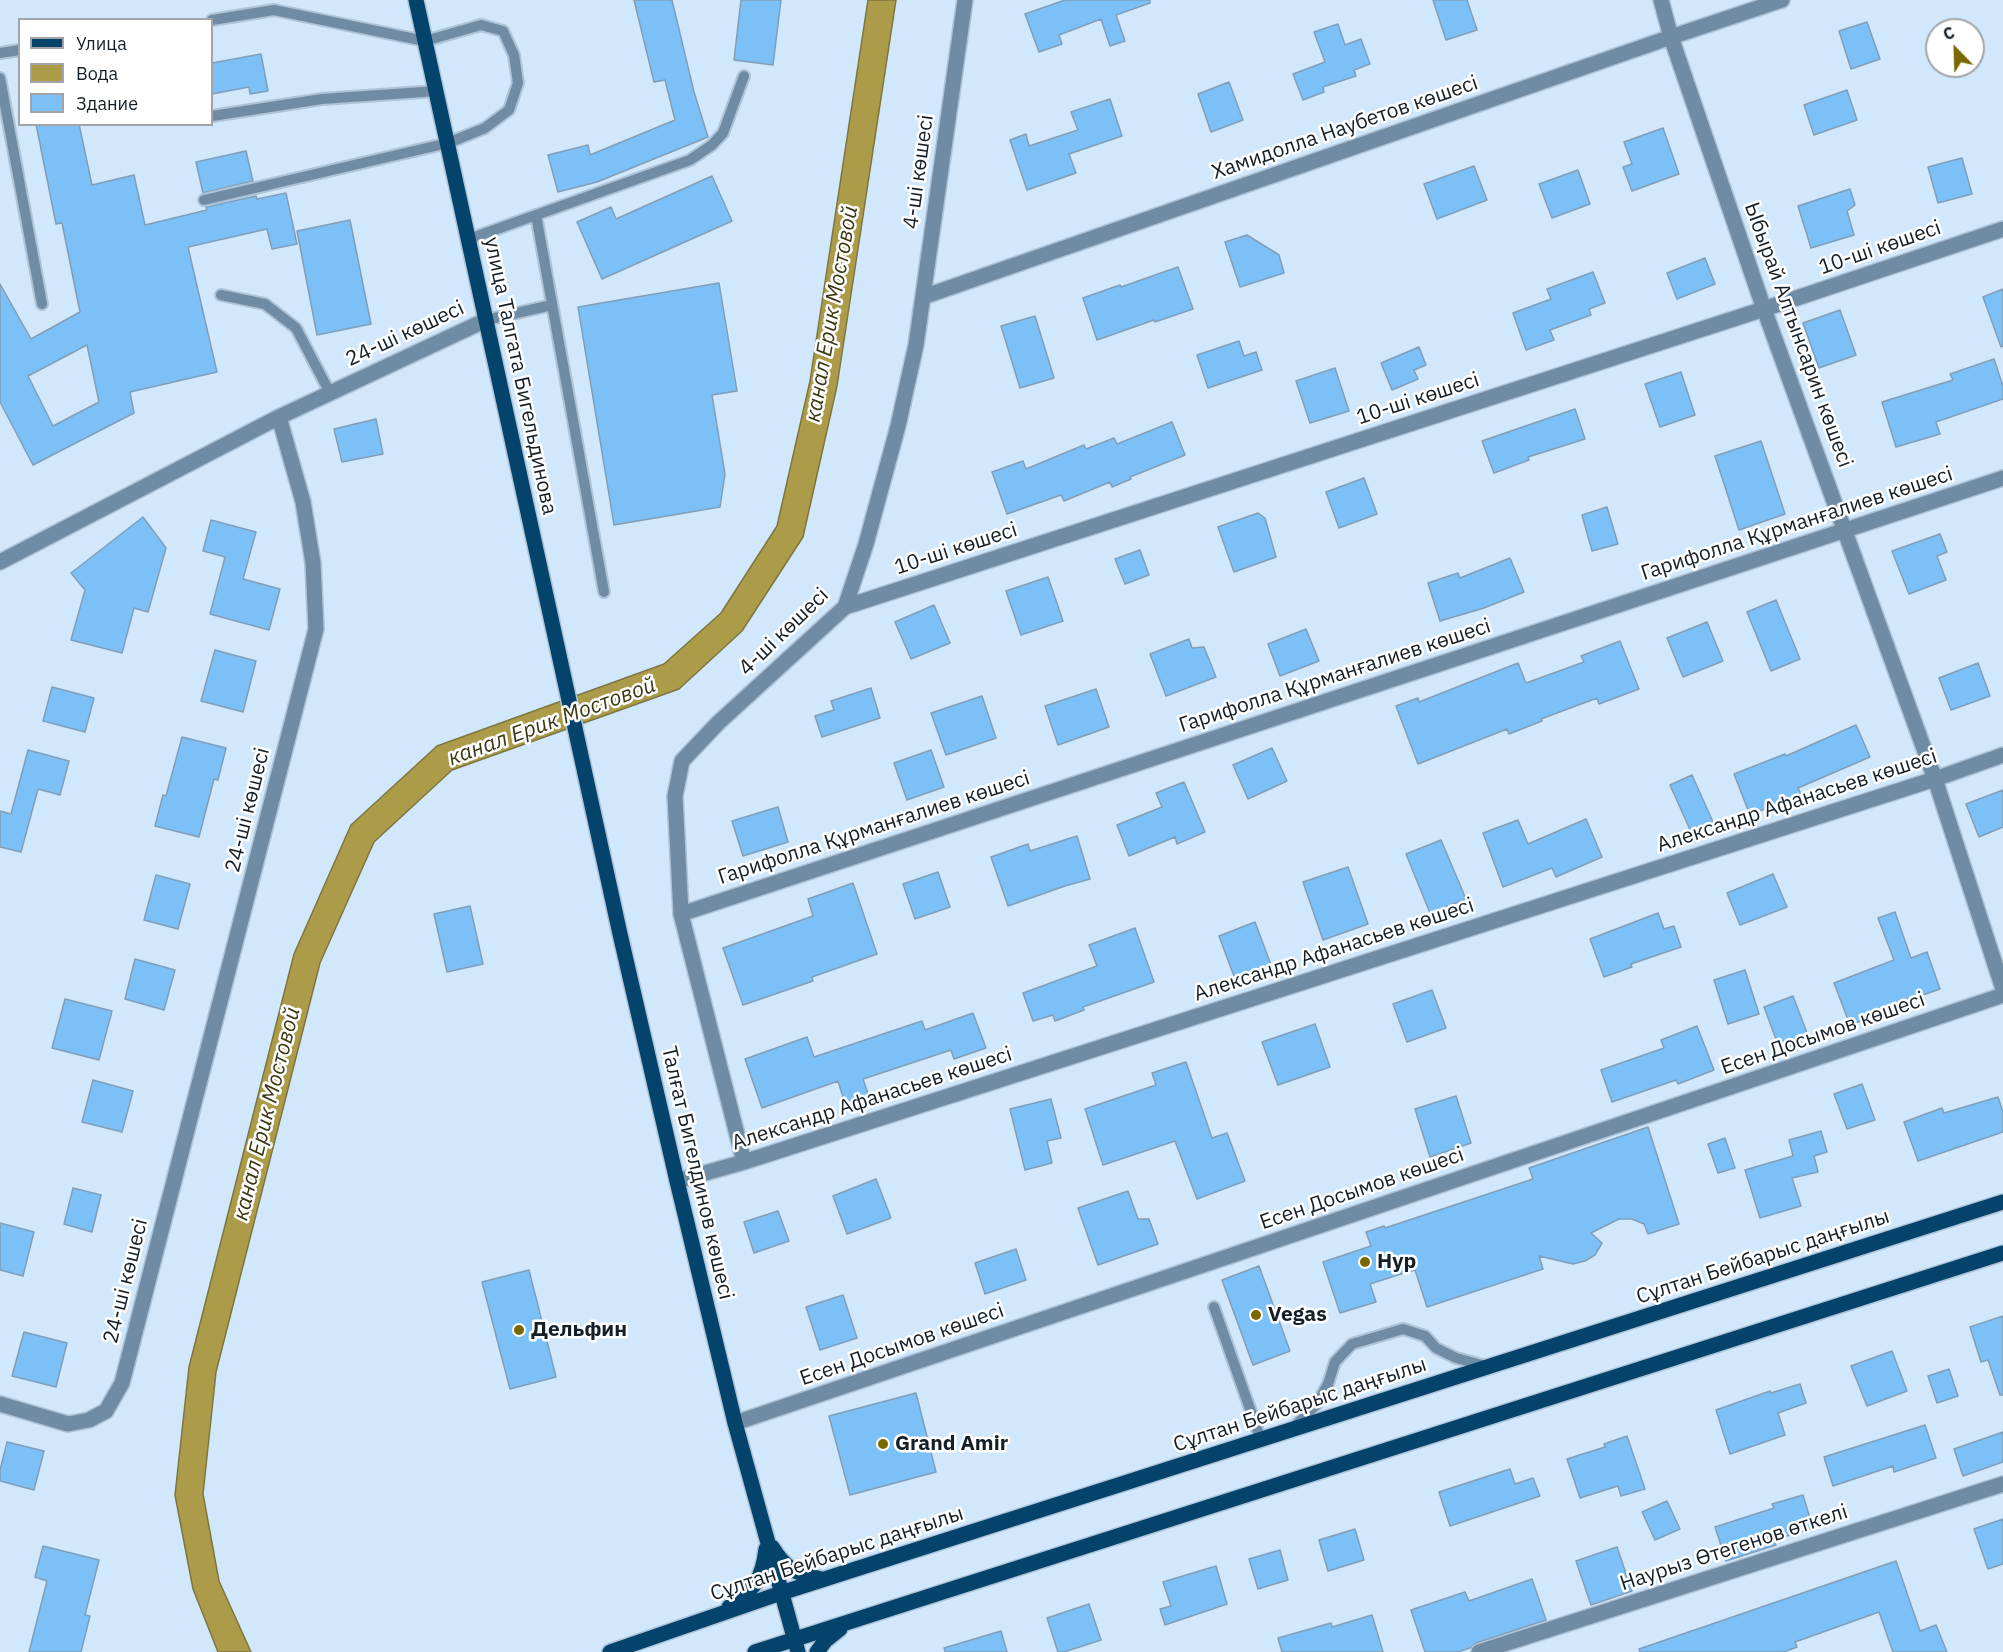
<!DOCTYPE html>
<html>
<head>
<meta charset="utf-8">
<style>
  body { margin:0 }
  #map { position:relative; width:2003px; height:1652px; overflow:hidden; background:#d0e7fc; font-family:"IBM Plex Sans",sans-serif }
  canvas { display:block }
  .legend { position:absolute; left:18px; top:18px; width:195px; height:108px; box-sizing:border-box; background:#fff; border:2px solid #a1a5a9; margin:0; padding:8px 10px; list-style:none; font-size:18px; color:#141f28 }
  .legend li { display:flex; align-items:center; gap:12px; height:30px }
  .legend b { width:30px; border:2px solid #a1a5a9 }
  .north { position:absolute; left:1925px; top:18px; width:60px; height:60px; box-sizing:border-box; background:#fff; border:2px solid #a1a5a9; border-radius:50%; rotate:337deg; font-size:16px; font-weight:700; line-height:24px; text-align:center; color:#141f28 }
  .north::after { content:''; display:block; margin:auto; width:21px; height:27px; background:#796800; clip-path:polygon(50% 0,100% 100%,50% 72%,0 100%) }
</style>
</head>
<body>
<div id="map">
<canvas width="2003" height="1652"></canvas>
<ul class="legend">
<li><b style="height:8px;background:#04436b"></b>Улица</li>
<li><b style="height:16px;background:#ac9c49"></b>Вода</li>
<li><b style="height:16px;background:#7cc0f8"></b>Здание</li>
</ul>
<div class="north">С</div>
</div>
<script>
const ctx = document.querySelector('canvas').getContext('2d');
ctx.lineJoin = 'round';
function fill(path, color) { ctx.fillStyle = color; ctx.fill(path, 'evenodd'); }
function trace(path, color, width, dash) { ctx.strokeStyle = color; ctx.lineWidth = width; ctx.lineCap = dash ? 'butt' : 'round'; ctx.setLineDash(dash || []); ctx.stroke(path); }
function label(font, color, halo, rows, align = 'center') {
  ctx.font = font + ' "IBM Plex Sans",sans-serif'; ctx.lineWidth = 5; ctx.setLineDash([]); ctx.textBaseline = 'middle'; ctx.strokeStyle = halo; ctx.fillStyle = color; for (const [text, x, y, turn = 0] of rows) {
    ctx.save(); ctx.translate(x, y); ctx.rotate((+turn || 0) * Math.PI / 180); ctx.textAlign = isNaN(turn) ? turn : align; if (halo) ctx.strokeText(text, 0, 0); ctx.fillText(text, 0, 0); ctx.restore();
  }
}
const water = new Path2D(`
  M 868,0 L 896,0 L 837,386 L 803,537 L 742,631 L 679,689 L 452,770 L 374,842 L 320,963 L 216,1372 L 203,1494 L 219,1581 L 251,1652 L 218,1652 L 193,1589 L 175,1495 L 189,1367 L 294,954 L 351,825 L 437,746 L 664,664 L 721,613 L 777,526 L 810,381 Z`);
fill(water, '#ac9c49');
trace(water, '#7e763f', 1.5);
const building = new Path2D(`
  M 634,0 L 672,0 L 694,92 L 708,137 L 597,182 L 558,192 L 548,155 L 588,145 L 590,155 L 675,120 L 665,80 L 654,82 Z
  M 741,0 L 781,0 L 773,65 L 734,60 Z
  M 1065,0 L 1150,0 L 1150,3 L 1116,15 L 1125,41 L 1110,46 L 1101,19 L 1059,35 L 1062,44 L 1039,52 L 1025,14 Z
  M 1433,0 L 1467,0 L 1477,30 L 1446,40 Z
  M 1867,22 L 1880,59 L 1851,69 L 1839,31 Z
  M 1338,24 L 1345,45 L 1361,39 L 1370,64 L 1354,70 L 1356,76 L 1323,87 L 1324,92 L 1303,100 L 1293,74 L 1325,62 L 1314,32 Z
  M 261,54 L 268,91 L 250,94 L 249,87 L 212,94 L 212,63 Z
  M 1229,82 L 1243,120 L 1211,132 L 1198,94 Z
  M 1847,90 L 1857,120 L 1814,135 L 1804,105 Z
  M 1110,99 L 1122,136 L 1069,154 L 1076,173 L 1027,190 L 1010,140 L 1026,134 L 1029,146 L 1078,130 L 1071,112 Z
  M 36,124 L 79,124 L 92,185 L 134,175 L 145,225 L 207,210 L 206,207 L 256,196 L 257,199 L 286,193 L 297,244 L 272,249 L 267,229 L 188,247 L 217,372 L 130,392 L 134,413 L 33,465 L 0,402 L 0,284 L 31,339 L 80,312 L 62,223 L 56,224 ZM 87,345 L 99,402 L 53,426 L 28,376 Z
  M 1663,128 L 1679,174 L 1632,191 L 1623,167 L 1632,164 L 1624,142 Z
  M 246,151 L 253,181 L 203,193 L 196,162 Z
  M 1962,158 L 1972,194 L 1938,203 L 1928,167 Z
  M 1474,166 L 1487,200 L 1437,219 L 1424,184 Z
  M 1578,170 L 1590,204 L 1552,218 L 1539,184 Z
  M 712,176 L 732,221 L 602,279 L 577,222 L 611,207 L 616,219 Z
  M 1850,189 L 1855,205 L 1847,211 L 1854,235 L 1811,248 L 1798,206 Z
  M 350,220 L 371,324 L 317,335 L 297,231 Z
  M 1247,235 L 1279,255 L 1284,273 L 1240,287 L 1225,242 Z
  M 1705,258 L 1715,284 L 1677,299 L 1667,273 Z
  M 1178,267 L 1193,309 L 1155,322 L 1154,320 L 1097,340 L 1083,298 L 1120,285 L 1121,287 Z
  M 1593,272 L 1605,303 L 1589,309 L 1591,315 L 1550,330 L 1554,340 L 1526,350 L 1513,313 L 1551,299 L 1547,289 Z
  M 719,283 L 737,391 L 712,395 L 725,474 L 720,507 L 614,525 L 578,307 Z
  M 2003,289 L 2003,346 L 2001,347 L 1983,297 Z
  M 1840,310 L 1856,355 L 1819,368 L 1803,323 Z
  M 1035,316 L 1054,378 L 1020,388 L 1001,326 Z
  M 1239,341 L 1244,356 L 1256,352 L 1262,370 L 1208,388 L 1197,355 Z
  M 1419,347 L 1426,365 L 1414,370 L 1418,379 L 1392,390 L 1381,363 Z
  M 1994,359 L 2003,386 L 2003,399 L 1936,422 L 1940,434 L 1896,447 L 1882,402 L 1953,380 L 1950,374 Z
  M 1335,368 L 1349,411 L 1310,423 L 1296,381 Z
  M 1681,372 L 1695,415 L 1660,427 L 1645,384 Z
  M 1575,409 L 1585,439 L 1528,457 L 1529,460 L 1494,473 L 1482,441 Z
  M 376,419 L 383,454 L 342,462 L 334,429 Z
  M 1172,422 L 1185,455 L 1130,477 L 1131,479 L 1112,487 L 1110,482 L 1064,501 L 1061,495 L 1007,514 L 992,472 L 1023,461 L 1026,469 L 1084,445 L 1086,449 L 1114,438 L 1117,444 Z
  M 1761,441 L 1785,514 L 1739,530 L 1715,456 Z
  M 1364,478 L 1377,514 L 1339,528 L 1326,492 Z
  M 1607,507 L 1618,544 L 1592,551 L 1582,515 Z
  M 1258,513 L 1265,518 L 1276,557 L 1234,572 L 1218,527 Z
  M 143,517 L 166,548 L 148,612 L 134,608 L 122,653 L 71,640 L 85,590 L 71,573 Z
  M 211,520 L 256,532 L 243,579 L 280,589 L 269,630 L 210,614 L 225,557 L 203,551 Z
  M 1940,534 L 1947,552 L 1937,556 L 1946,580 L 1909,594 L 1892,551 Z
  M 1140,550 L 1149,575 L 1125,584 L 1115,559 Z
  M 1510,558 L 1524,592 L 1484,608 L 1440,621 L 1428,583 L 1458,573 L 1460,578 Z
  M 1048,577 L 1063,621 L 1021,635 L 1006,591 Z
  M 1776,600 L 1800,659 L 1771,671 L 1747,612 Z
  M 934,605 L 950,643 L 911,659 L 895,622 Z
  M 1707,622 L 1723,661 L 1683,677 L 1667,638 Z
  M 1306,629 L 1319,661 L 1280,676 L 1268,644 Z
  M 1189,639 L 1192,648 L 1204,647 L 1216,677 L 1166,696 L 1150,654 Z
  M 1620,641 L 1639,689 L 1599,704 L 1597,698 L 1541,719 L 1542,721 L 1509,734 L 1507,729 L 1418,764 L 1396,706 L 1418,698 L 1419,702 L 1518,663 L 1526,683 L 1584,662 L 1581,656 Z
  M 215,650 L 256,661 L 243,712 L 201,701 Z
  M 1978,663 L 1990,696 L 1951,710 L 1939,678 Z
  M 52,687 L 94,698 L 85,732 L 43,721 Z
  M 871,688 L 880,718 L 822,737 L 815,716 L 834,710 L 831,701 Z
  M 1096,689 L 1109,727 L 1058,745 L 1045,706 Z
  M 982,696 L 996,738 L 946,755 L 931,713 Z
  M 1856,725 L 1870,757 L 1798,788 L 1801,794 L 1750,815 L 1734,774 L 1785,754 L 1786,756 Z
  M 182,737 L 226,748 L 218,780 L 214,779 L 199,837 L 155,826 L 163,795 L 166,796 Z
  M 1272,748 L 1287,781 L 1248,799 L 1233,765 Z
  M 28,750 L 69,761 L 60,795 L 38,789 L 21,852 L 0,847 L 0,811 L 11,814 Z
  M 931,750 L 944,787 L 907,800 L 894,763 Z
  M 1692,775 L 1713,822 L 1691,832 L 1670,785 Z
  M 1184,782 L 1205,832 L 1177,844 L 1175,837 L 1129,856 L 1117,825 L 1162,807 L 1156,793 Z
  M 2003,790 L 2003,827 L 1979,837 L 1966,804 Z
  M 778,807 L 788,842 L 743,856 L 732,821 Z
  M 1586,819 L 1602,857 L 1556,877 L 1552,868 L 1503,887 L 1483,833 L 1518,820 L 1528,844 Z
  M 1077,836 L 1090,879 L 1065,886 L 1008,906 L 991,857 L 1028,844 L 1030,851 Z
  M 1441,840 L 1466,899 L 1430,913 L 1406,854 Z
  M 1348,867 L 1368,924 L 1323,940 L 1303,882 Z
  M 938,872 L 950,907 L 915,919 L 903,884 Z
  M 1773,874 L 1787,907 L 1740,925 L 1727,893 Z
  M 156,875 L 190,884 L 178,929 L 144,920 Z
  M 853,883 L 877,954 L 812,977 L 813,981 L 743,1005 L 723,948 L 813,916 L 808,899 Z
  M 470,906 L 483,964 L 447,972 L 434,914 Z
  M 1895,912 L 1911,958 L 1927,952 L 1940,989 L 1886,1008 L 1887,1011 L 1850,1025 L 1834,983 L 1894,960 L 1878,918 Z
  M 1658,913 L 1664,929 L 1674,926 L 1681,947 L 1631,964 L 1632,967 L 1604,977 L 1590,939 Z
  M 1255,922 L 1271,965 L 1235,979 L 1219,936 Z
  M 1135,928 L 1154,982 L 1083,1007 L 1084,1010 L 1055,1021 L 1053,1015 L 1033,1021 L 1023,993 L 1097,966 L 1089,945 Z
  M 135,959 L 175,970 L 164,1010 L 125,999 Z
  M 1745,970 L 1759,1014 L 1728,1024 L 1714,980 Z
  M 1432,990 L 1446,1028 L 1407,1042 L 1393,1004 Z
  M 1793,996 L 1809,1038 L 1780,1050 L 1764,1007 Z
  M 65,999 L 112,1011 L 99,1060 L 52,1048 Z
  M 973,1013 L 986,1048 L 954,1059 L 951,1050 L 863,1079 L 871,1102 L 847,1110 L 838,1081 L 762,1108 L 745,1059 L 807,1037 L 814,1057 L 922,1021 L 925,1030 Z
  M 1315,1024 L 1330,1067 L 1278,1085 L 1262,1042 Z
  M 1697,1026 L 1714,1070 L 1678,1084 L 1676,1080 L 1612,1102 L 1601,1070 L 1664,1048 L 1661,1040 Z
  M 1186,1062 L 1212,1138 L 1227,1133 L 1245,1181 L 1197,1199 L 1175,1141 L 1103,1165 L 1085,1109 L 1156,1085 L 1152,1073 Z
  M 93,1080 L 133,1091 L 122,1132 L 82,1122 Z
  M 1862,1084 L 1875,1120 L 1847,1129 L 1834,1094 Z
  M 1456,1096 L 1471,1143 L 1430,1157 L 1415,1109 Z
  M 1998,1097 L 2003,1112 L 2003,1132 L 1918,1161 L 1904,1122 L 1942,1108 L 1944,1113 Z
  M 1051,1099 L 1061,1138 L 1047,1141 L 1052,1163 L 1025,1170 L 1010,1109 Z
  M 1648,1127 L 1679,1224 L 1648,1234 L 1644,1224 L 1632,1219 L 1619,1219 L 1591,1233 L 1602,1243 L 1595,1255 L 1585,1261 L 1573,1264 L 1539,1256 L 1543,1269 L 1427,1307 L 1415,1270 L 1404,1273 L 1370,1284 L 1376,1302 L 1340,1313 L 1323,1262 L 1371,1246 L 1366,1232 L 1384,1226 L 1385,1228 L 1533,1179 L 1529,1168 Z
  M 1821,1131 L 1827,1152 L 1814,1156 L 1818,1172 L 1792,1178 L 1801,1206 L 1760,1218 L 1745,1170 L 1793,1156 L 1789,1140 Z
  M 1725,1138 L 1735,1168 L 1718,1173 L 1708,1144 Z
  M 876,1179 L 891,1218 L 847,1234 L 833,1196 Z
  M 73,1188 L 101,1195 L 92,1232 L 64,1224 Z
  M 1128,1191 L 1138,1219 L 1149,1219 L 1158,1244 L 1098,1265 L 1078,1208 Z
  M 778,1211 L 789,1241 L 754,1253 L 744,1222 Z
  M 0,1223 L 34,1232 L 23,1276 L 0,1270 Z
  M 1016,1249 L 1026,1280 L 985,1294 L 975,1263 Z
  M 1259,1266 L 1290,1351 L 1253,1365 L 1222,1280 Z
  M 529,1270 L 556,1377 L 510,1389 L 482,1282 Z
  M 843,1295 L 857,1338 L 820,1350 L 806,1307 Z
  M 2003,1316 L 2003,1395 L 2000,1395 L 1988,1360 L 1981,1362 L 1970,1327 Z
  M 24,1332 L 67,1343 L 56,1387 L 12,1376 Z
  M 1892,1351 L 1907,1391 L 1867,1406 L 1851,1366 Z
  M 1949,1369 L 1958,1396 L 1937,1403 L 1928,1376 Z
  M 1800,1384 L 1806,1403 L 1778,1413 L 1785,1435 L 1730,1454 L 1716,1410 L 1770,1391 L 1771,1393 Z
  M 916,1393 L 936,1472 L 850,1495 L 829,1416 Z
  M 1925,1425 L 1936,1458 L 1894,1472 L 1893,1466 L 1833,1486 L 1824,1457 Z
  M 2003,1432 L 2003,1462 L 1963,1476 L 1954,1449 Z
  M 1627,1436 L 1645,1489 L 1621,1496 L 1618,1486 L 1580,1498 L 1567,1459 L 1605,1447 L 1604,1444 Z
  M 7,1442 L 44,1451 L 34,1490 L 0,1481 L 0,1470 Z
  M 1510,1469 L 1515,1484 L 1533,1478 L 1540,1496 L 1450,1526 L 1439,1492 Z
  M 1803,1495 L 1813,1528 L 1774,1540 L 1776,1545 L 1726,1561 L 1715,1527 L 1774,1508 L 1772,1504 Z
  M 1667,1501 L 1680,1529 L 1655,1540 L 1642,1512 Z
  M 2003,1519 L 2003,1564 L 1988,1569 L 1974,1529 Z
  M 1355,1529 L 1364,1560 L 1328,1571 L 1319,1540 Z
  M 43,1546 L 99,1560 L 85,1615 L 90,1616 L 81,1652 L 29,1652 L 47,1581 L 35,1577 Z
  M 1617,1547 L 1632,1591 L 1591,1605 L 1576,1561 Z
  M 1280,1550 L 1288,1580 L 1258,1589 L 1249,1559 Z
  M 1896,1561 L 1920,1631 L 1936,1625 L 1947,1652 L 1893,1652 L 1879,1612 L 1795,1642 L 1797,1647 L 1784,1652 L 1640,1652 L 1639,1649 Z
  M 1216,1566 L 1227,1604 L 1165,1625 L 1160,1609 L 1171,1606 L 1163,1582 Z
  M 1532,1579 L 1546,1620 L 1476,1643 L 1470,1648 L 1458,1652 L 1425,1652 L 1411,1610 L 1465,1592 L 1469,1601 Z
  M 1089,1604 L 1101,1640 L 1064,1652 L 1058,1652 L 1047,1618 Z
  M 1372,1615 L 1383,1652 L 1282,1652 L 1278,1638 L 1331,1623 L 1332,1627 Z
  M 1001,1631 L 1007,1652 L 945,1652 L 944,1648 Z`);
fill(building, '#7cc0f8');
trace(building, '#829eb7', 1.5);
const lane = new Path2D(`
  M 0,53 L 20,50
  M 0,78 L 42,304
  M 212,116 L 322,99 L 437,91
  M 204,200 L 448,143 L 485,128 L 509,110 L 518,83 L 514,55 L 503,31 L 481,25 L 425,41 L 274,10 L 212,20
  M 536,215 L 604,592
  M 469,239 L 690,160 L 712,145 L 723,133 L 744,76
  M 221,295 L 265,304 L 296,328 L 330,393
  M 486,320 L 552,305
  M 1214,1307 L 1261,1440
  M 1292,1429 L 1317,1404 L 1328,1384 L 1335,1362 L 1352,1344 L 1403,1329 L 1425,1336 L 1436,1348 L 1456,1358 L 1489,1367`);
const street = new Path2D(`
  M 1661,0 L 1671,37 L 1764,309 L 1935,779 L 2003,989
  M 923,297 L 1671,37 L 1782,0
  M 0,562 L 279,417
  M 845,607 L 1764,309 L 2003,229
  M 681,914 L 2003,478
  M 744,1162 L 681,914 L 675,796 L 682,761 L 718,723 L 845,607 L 866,544 L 898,426 L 916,345 L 965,0
  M 677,1181 L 744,1162 L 1935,779 L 2003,755
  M 0,1404 L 68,1424 L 89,1420 L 106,1411 L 122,1383 L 316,629 L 313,563 L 303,502 L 279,417 L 486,320
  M 735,1423 L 2003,995
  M 1479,1652 L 2003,1484`);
const primary = new Path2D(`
  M 416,0 L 620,934 L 677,1181 L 735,1423 L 798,1652
  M 772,1547 C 786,1570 797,1574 822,1579
  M 729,1607 C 755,1588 762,1581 766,1549
  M 610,1652 L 781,1593 L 2003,1202
  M 755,1652 L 2003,1253
  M 817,1652 L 825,1641 L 840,1629`);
trace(lane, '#aec3d6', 14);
trace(street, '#aec3d6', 18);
trace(primary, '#aec3d6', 18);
trace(lane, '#708ca4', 10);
trace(street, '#708ca4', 15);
trace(primary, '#04436b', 15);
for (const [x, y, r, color] of [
  [1365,1262,6,"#796800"],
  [1256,1315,6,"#796800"],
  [519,1330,6,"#796800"],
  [883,1444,6,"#796800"]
]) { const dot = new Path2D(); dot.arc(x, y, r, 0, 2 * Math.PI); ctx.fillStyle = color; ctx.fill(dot); trace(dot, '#fff', 2); }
label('21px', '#141f28', '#fff', [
  ["Хамидолла Наубетов көшесі",1345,128,-19],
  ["4-ші көшесі",919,172,-82],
  ["10-ші көшесі",1880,248,-19],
  ["24-ші көшесі",405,334,-25],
  ["Ыбырай Алтынсарин көшесі",1798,335,70],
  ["улица Талгата Бигельдинова",520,376,78],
  ["10-ші көшесі",1418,399,-18],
  ["Гарифолла Құрманғалиев көшесі",1797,524,-18],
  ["10-ші көшесі",956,549,-18],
  ["4-ші көшесі",784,632,-44],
  ["Гарифолла Құрманғалиев көшесі",1335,676,-18],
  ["Александр Афанасьев көшесі",1797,801,-18],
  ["24-ші көшесі",248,810,-76],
  ["Гарифолла Құрманғалиев көшесі",874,828,-18],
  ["Александр Афанасьев көшесі",1334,950,-18],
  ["Есен Досымов көшесі",1823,1034,-19],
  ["Александр Афанасьев көшесі",872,1099,-18],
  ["Талғат Бигелдинов көшесі",697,1173,77],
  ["Есен Досымов көшесі",1362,1189,-19],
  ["Сұлтан Бейбарыс даңғылы",1763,1257,-18],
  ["24-ші көшесі",126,1281,-76],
  ["Есен Досымов көшесі",902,1345,-19],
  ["Сұлтан Бейбарыс даңғылы",1300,1405,-18],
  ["Наурыз Өтегенов өткелі",1734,1548,-18],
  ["Сұлтан Бейбарыс даңғылы",837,1554,-18]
]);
label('bold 21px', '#141f28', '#fff', [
  ["Нур",1377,1262],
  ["Vegas",1268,1315],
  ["Дельфин",531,1330],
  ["Grand Amir",895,1444]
], 'left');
label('italic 22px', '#3d3612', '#fff', [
  ["канал Ерик Мостовой",832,314,-80],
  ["канал Ерик Мостовой",552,722,-20],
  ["канал Ерик Мостовой",267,1114,-76]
]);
</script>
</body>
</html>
